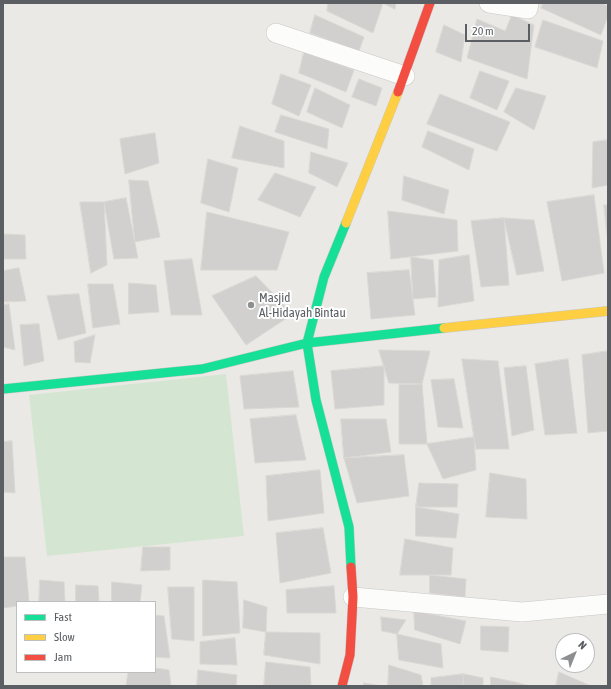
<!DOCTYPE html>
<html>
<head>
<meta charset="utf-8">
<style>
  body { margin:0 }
  #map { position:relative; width:611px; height:689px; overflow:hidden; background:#ebe9e5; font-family:"Asap Condensed",sans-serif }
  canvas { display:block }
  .frame { position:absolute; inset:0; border:4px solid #5b5f63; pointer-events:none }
  .legend { position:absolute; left:16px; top:601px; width:140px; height:72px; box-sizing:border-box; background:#fff; border:1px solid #bdbfc1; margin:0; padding:5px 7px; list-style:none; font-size:12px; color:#5b5f63 }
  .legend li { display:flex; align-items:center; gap:8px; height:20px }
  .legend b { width:20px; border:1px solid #bdbfc1 }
  .north { position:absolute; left:555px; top:633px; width:40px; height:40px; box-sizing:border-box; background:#fff; border:1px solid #bdbfc1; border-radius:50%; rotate:43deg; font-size:11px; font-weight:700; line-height:16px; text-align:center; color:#5b5f63 }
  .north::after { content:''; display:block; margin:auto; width:14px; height:18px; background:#8d8f90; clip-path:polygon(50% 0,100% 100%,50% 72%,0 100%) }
  .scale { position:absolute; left:465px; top:24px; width:65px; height:18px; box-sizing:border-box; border:2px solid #5b5f63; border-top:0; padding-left:5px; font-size:12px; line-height:14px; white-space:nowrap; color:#5b5f63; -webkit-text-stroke:3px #fff; paint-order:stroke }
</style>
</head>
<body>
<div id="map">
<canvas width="611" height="689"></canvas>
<div class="frame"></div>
<ul class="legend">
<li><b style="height:5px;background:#16e098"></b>Fast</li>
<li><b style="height:5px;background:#ffcf43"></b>Slow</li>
<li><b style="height:5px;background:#f24e42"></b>Jam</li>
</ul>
<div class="north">N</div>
<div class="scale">20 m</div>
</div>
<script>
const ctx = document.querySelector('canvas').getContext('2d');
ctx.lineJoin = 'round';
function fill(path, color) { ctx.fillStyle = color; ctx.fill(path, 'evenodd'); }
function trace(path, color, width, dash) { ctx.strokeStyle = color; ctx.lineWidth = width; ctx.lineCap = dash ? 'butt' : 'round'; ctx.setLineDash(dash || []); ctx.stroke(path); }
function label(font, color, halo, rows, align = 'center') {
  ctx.font = font + ' "Asap Condensed",sans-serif'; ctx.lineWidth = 4; ctx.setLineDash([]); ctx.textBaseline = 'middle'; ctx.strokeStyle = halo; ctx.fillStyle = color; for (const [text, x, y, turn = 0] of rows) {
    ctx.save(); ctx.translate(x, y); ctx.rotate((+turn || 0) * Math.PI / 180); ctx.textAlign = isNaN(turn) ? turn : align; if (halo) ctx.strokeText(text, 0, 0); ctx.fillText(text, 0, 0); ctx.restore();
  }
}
fill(new Path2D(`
  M 226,374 L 244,536 L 47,556 L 29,395 Z`), '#d4e6d1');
const building = new Path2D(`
  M 328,3 L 383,3 L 373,33 L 327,11 Z
  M 383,3 L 396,3 L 395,9 Z
  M 543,3 L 601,3 L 608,6 L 608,16 L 601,35 L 541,8 Z
  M 315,15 L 364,37 L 359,51 L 310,33 Z
  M 512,15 L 534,25 L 527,79 L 467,58 L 477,19 L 505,31 Z
  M 543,20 L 603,41 L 597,68 L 535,47 Z
  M 444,25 L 465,35 L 461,62 L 436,52 Z
  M 304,52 L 354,70 L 346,92 L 299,73 Z
  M 480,71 L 509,81 L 497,110 L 470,98 Z
  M 281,74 L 311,85 L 299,116 L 272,104 Z
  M 359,79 L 382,88 L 376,106 L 352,97 Z
  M 315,88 L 350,105 L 342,128 L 307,112 Z
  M 516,88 L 546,96 L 534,130 L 504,112 Z
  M 440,94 L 510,122 L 497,151 L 427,124 Z
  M 281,115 L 329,129 L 327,149 L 275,132 Z
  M 240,126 L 284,141 L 284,168 L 232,158 Z
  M 428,131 L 474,149 L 469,170 L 422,147 Z
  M 155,133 L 159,163 L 125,174 L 120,139 Z
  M 608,140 L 608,185 L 592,188 L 593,142 Z
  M 311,152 L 348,163 L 337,187 L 309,173 Z
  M 208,159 L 238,168 L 229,212 L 201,203 Z
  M 275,173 L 316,187 L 300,217 L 258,200 Z
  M 404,176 L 449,190 L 444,214 L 402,200 Z
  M 129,180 L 148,181 L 160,237 L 135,242 Z
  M 594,195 L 604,273 L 562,281 L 547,202 Z
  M 126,198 L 138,258 L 114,259 L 104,202 Z
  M 80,202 L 104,202 L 107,265 L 91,273 Z
  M 604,205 L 608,205 L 608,244 Z
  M 388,211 L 457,220 L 458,251 L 391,259 Z
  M 207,212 L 289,232 L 277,270 L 201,270 Z
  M 504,218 L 509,285 L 481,287 L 471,221 Z
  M 504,218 L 534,220 L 544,271 L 517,275 Z
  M 3,234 L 25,235 L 26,259 L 3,259 Z
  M 469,255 L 474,301 L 438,307 L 439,260 Z
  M 411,257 L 433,260 L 436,297 L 413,299 Z
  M 192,259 L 202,315 L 171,315 L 164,261 Z
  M 19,268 L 26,301 L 3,302 L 3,271 Z
  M 409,270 L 415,315 L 371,319 L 367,273 Z
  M 256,276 L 293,314 L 246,345 L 212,296 Z
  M 129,283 L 156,285 L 159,312 L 129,314 Z
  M 88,284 L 113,284 L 120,324 L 93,328 Z
  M 79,294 L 86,333 L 58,340 L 47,296 Z
  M 9,304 L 15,350 L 3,347 L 3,305 Z
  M 39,324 L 44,361 L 24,366 L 20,325 Z
  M 95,335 L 90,363 L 75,362 L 74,342 Z
  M 379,350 L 430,351 L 422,384 L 389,383 Z
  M 608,351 L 608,431 L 588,433 L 582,355 Z
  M 462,359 L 498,361 L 509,449 L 476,449 Z
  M 568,359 L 577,433 L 545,435 L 535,364 Z
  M 384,366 L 384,405 L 335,409 L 331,371 Z
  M 526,366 L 534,430 L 512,436 L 504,368 Z
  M 293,371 L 299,407 L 244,409 L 240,376 Z
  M 454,379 L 463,428 L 438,427 L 431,380 Z
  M 422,384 L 427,444 L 399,444 L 399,385 Z
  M 296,415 L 306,460 L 255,463 L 250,419 Z
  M 341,419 L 386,419 L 391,452 L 344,458 Z
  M 474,437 L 476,470 L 443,479 L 427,444 Z
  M 12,441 L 15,493 L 3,492 L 3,442 Z
  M 404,455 L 409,496 L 357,503 L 344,458 Z
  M 320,470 L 324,513 L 268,521 L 266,476 Z
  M 490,473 L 526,479 L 527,519 L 486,517 Z
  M 419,483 L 458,484 L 457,507 L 416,507 Z
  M 416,507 L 459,514 L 456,538 L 416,536 Z
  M 323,528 L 331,573 L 280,583 L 276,533 Z
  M 405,539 L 453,548 L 451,575 L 400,575 Z
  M 143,547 L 170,547 L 170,570 L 141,571 Z
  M 3,557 L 25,557 L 29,602 L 17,602 L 17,606 L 3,608 Z
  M 430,575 L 466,579 L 465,597 L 430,593 Z
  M 40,580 L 64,582 L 65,602 L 39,602 Z
  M 203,580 L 237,582 L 240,633 L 203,636 Z
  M 112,582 L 142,585 L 140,602 L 112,602 Z
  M 76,585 L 98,586 L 99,602 L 76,602 Z
  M 334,586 L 336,613 L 287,613 L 286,590 Z
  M 168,587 L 194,587 L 194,641 L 172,639 Z
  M 244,600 L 267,607 L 266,632 L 243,628 Z
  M 414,611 L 466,621 L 460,644 L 415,630 Z
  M 155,615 L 164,616 L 170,658 L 155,657 Z
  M 381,617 L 406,620 L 397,634 L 382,631 Z
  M 481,626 L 509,627 L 508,652 L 481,650 Z
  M 266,632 L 320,633 L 320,664 L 264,655 Z
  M 397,634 L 441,644 L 443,668 L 399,660 Z
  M 235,638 L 237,665 L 200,664 L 200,642 Z
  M 266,662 L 310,667 L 311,686 L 264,686 Z
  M 389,665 L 421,675 L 423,686 L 388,686 Z
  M 155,668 L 169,670 L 171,686 L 126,686 L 128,672 L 155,672 Z
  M 198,670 L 237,675 L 236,686 L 197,686 Z
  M 559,672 L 591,686 L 556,686 Z
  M 464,674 L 483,678 L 483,686 L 463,686 Z
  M 464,674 L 463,686 L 431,686 L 431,678 Z
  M 491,677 L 515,682 L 530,686 L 491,686 Z
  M 364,683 L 382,686 L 363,686 Z`);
fill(building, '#d1d0ce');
trace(building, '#dad8d4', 1);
const street = new Path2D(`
  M 489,3 L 528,9 L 529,3
  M 276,33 L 405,76
  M 353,597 L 522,612 L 608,604`);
const fast = new Path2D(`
  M 346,223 L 324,277 L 307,343 L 316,400 L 349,527 L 351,567
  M 3,389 L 202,369 L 307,343 L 444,328`);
const slow = new Path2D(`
  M 346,223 L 398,92
  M 444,328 L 608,311`);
const jam = new Path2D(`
  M 398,92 L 430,3
  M 342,686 L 350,655 L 353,597 L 351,567`);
trace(street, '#c7c8c7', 20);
trace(fast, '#c7c7c7', 10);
trace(slow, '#c7c7c7', 10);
trace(jam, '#c7c7c7', 10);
trace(street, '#fcfcfb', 19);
trace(fast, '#16e098', 9);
trace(slow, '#ffcf43', 9);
trace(jam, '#f24e42', 9);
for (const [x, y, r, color] of [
  [251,305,4,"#8d8f90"]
]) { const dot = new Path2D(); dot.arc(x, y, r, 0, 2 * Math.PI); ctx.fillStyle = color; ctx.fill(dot); trace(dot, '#fff', 1.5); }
label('13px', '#5b5f63', '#fff', [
  ["Masjid",259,298],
  ["Al-Hidayah Bintau",259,313]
], 'left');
</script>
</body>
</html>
